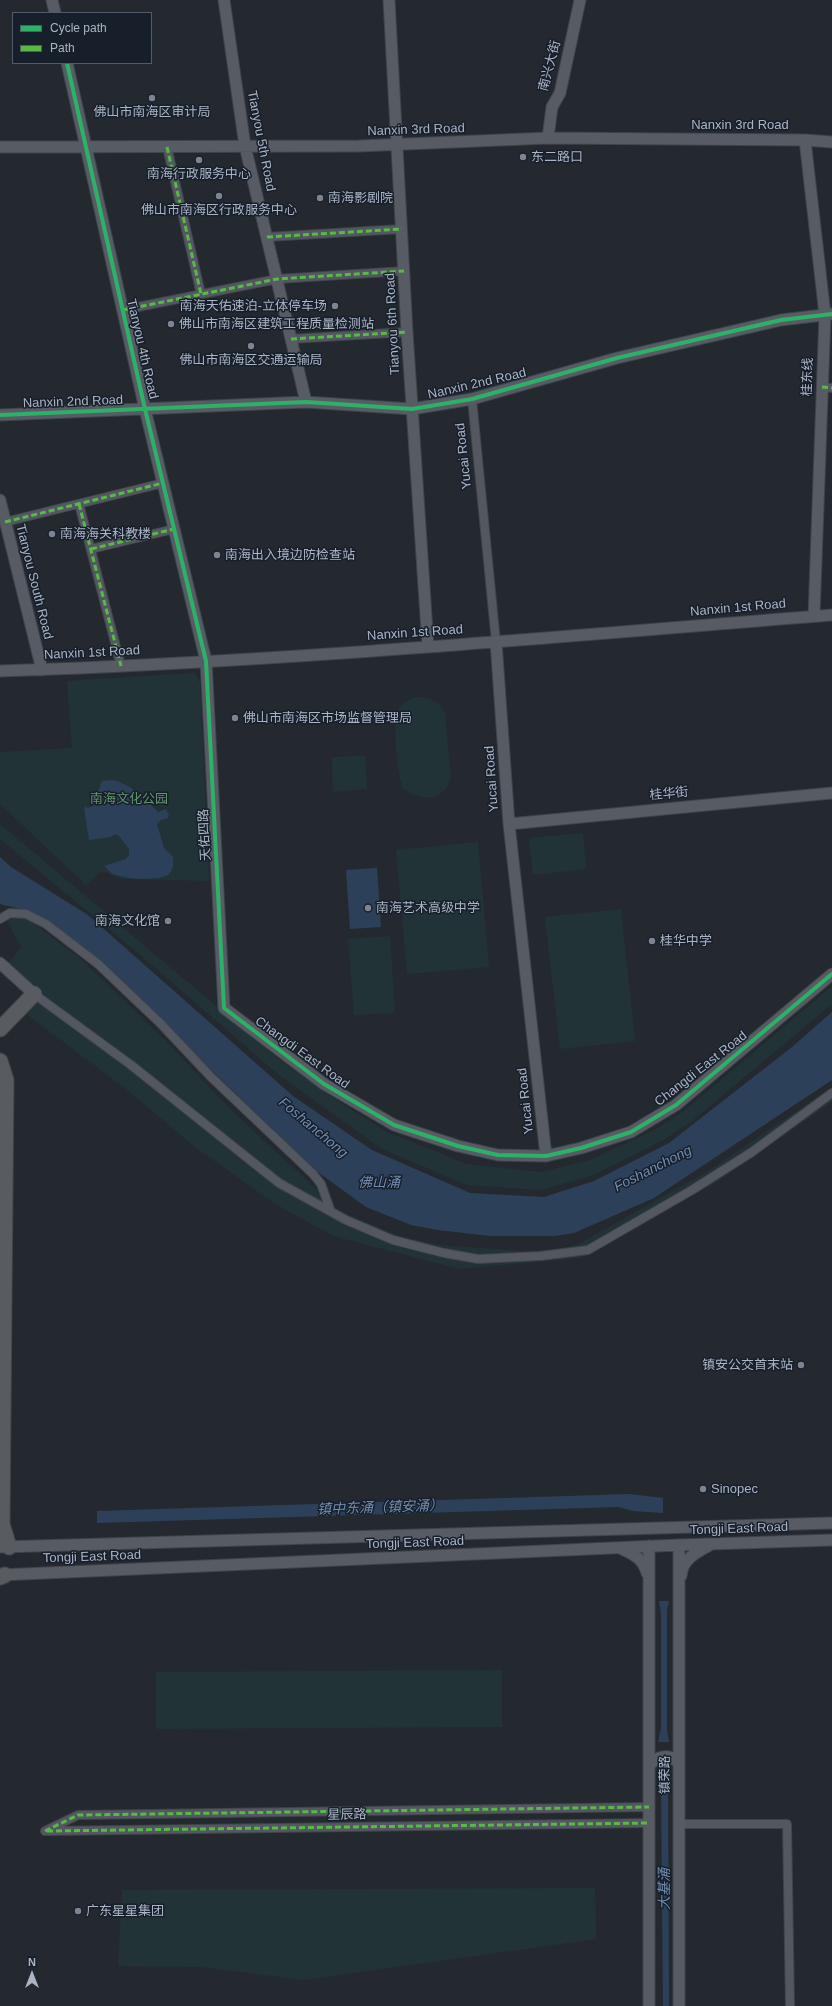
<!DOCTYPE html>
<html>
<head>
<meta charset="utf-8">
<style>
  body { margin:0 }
  #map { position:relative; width:832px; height:2006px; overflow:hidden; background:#242930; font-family:Helvetica,sans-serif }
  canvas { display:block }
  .legend { position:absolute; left:12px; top:12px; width:140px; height:52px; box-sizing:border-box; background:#171f2b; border:1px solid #525b68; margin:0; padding:5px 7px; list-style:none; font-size:12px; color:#abb5c4 }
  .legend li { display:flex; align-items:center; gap:8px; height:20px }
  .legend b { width:20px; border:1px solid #525b68 }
  .north { position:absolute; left:12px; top:1954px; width:40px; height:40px; -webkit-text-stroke:3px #171f2b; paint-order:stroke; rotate:0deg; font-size:11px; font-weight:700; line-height:16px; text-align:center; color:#abb5c4 }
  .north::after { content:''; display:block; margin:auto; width:14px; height:18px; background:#abb5c4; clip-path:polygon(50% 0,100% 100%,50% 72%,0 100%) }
</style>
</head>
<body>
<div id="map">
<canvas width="832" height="2006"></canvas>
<ul class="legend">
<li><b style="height:5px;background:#2db169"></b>Cycle path</li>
<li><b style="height:5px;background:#58b947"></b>Path</li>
</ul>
<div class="north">N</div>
</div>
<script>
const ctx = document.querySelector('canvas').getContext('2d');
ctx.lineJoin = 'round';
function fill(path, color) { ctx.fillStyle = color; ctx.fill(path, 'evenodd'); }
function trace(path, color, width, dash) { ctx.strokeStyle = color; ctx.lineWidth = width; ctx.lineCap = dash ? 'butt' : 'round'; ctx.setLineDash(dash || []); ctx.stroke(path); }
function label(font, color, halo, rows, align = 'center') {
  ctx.font = font + ' Helvetica,"Noto Sans SC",sans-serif'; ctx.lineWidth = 3; ctx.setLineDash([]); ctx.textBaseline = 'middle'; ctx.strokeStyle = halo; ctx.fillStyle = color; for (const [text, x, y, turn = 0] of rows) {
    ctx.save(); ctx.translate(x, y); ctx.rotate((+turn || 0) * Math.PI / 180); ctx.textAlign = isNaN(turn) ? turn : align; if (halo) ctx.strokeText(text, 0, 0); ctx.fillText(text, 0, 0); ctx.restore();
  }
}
fill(new Path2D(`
  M 195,673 L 200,683 L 209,881 L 121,879 L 102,871 L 86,885 L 0,804 L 0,752 L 72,748 L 67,681 Z
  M 415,697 C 429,696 439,701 445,713 L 451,778 C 443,803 422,800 403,789 C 398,775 390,718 400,707 C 404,702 410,700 415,697 Z
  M 365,756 L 367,789 L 333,792 L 332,757 Z
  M 0,824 L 285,1064 L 341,1103 L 387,1132 L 467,1164 L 541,1172 L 590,1160 L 656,1129 L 684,1111 L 832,986 L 832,1004 L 692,1121 L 665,1139 L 591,1176 L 541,1190 L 467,1185 L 382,1149 L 279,1075 L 138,953 L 0,839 Z
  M 583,833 L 586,869 L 533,875 L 529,838 Z
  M 478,842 L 489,967 L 407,974 L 396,850 Z
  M 621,909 L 635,1041 L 560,1049 L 545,917 Z
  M 25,917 L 82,960 L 166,1041 L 230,1109 L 316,1189 L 325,1205 L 400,1236 L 439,1245 L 521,1251 L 553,1250 L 577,1245 L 708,1171 L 832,1087 L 832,1102 L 712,1185 L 580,1258 L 459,1269 L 333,1236 L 274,1203 L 195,1147 L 126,1089 L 25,1013 L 39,994 L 9,963 L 21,947 L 6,918 Z
  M 390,936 L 395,1013 L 354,1015 L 348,939 Z
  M 502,1670 L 502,1727 L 156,1729 L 156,1672 Z
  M 595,1888 L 596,1939 L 303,1980 L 202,1967 L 118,1966 L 122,1890 Z`), '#213336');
fill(new Path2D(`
  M 113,780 C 132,785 145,798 158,812 L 166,809 L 169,815 L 168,818 L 161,820 L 157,824 L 164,848 L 173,857 C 173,864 174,869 169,874 C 160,882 121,879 111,873 C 109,871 107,868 104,866 L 126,859 L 129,855 L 129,849 L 119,836 L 115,834 L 111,837 L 89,840 L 84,808 L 86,806 L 87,808 L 93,806 L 93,795 L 98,792 L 102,781 Z
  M 0,857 L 11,867 L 88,915 L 293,1096 L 372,1150 L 470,1193 L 544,1197 L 594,1181 L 669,1143 L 792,1047 L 832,1012 L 832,1080 L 654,1198 L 574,1233 L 555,1236 L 490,1236 L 438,1230 L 411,1225 L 366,1207 L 315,1170 L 93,956 L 33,912 L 0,904 Z
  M 377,868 L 381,927 L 350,929 L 346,870 Z
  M 630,1494 L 663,1498 L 663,1513 L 633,1511 L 618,1507 L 97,1523 L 97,1511 Z
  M 659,1601 L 669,1601 L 667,1610 L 667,1730 L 669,1742 L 658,1742 L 661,1728 L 661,1614 Z
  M 659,1772 L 667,1772 L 668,1777 L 669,2006 L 663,2006 L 661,1784 Z`), '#2d4059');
const street = new Path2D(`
  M 167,147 L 201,294
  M 267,237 L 402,229
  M 123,310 L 277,279 L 404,271
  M 291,339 L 407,332
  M 822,387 L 832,388
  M 472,399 L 496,642
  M 79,504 L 121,666
  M 5,522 L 163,483
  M 91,549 L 174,529
  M 0,919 L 10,913 L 26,914 L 46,924 L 98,964 L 161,1024 L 211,1077 L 313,1174 L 321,1184 L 331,1212
  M 34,994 L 131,1065 L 279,1183 L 346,1220 L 393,1240 L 444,1253 L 478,1259 L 540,1256 L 588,1250 L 692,1190 L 752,1152 L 832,1093
  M 679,1824 L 787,1824 L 790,2006
  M 45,1831 L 78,1815 L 649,1807
  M 48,1831 L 649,1823`);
const secondary = new Path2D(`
  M 52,0 L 55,13
  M 224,0 L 245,146 L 306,402
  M 389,0 L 407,332 L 428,646
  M 67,63 L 145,409 L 206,661 L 224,1008 L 324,1084 L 394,1125 L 458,1146 L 498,1155 L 546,1156 L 581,1148 L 631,1132 L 676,1105 L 832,974
  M 548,138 L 552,107 L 560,93 L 580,0
  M 805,140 L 825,315 L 814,616
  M 0,147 L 359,146 L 548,138 L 805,140 L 832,142
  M 0,415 L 306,402 L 412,409 L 472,399 L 617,358 L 781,320 L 832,314
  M 0,500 L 42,670
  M 496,642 L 509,824 L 546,1156
  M 0,671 C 278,662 555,637 832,615
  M 509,824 L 832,793
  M 0,963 L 34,994
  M 679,1545 L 679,2006
  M 649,1546 L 649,2006
  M 0,1547 L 832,1523
  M 622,1549 C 635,1555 643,1559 647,1573
  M 0,1575 L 679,1545 L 832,1540
  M 681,1576 C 682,1559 697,1552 710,1545
  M 649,1766 C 657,1756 668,1753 678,1762`);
const highway = new Path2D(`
  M 0,1029 L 34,994
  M 0,1061 L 6,1080 L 2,1524 L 9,1547
  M 0,1577 L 5,1575`);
trace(street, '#40444a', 10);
trace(secondary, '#40444a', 13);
trace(highway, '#40454d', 17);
trace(street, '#525760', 8);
trace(secondary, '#575c64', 11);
trace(highway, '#585b5f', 15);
trace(new Path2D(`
  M 167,147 L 201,294
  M 267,237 L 402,229
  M 123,310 L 277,279 L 404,271
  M 291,339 L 407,332
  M 822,387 L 832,388
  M 79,504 L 121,666
  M 5,522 L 163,483
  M 91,549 L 174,529
  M 45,1831 L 78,1815 L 649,1807
  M 47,1831 L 649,1823`), '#58b947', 3, [6, 3]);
trace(new Path2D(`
  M 67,63 L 145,409 L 206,661 L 224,1008 L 324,1084 L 394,1125 L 458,1146 L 498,1155 L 546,1156 L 581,1148 L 631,1132 L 676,1105 L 832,974
  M 0,415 L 306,402 L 412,409 L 472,399 L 617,358 L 781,320 L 832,314`), '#2db169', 4);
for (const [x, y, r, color] of [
  [152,98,4,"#7c8490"],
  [523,157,4,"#7c8490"],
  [199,160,4,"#7c8490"],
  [219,196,4,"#7c8490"],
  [320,198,4,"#7c8490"],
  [335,306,4,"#7c8490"],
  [171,324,4,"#7c8490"],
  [251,346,4,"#7c8490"],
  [52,534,4,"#7c8490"],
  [217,555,4,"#7c8490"],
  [235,718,4,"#7c8490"],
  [368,908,4,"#7c8490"],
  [168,921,4,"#7c8490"],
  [652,941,4,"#7c8490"],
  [801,1365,4,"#7c8490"],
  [703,1489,4,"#7c8490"],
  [78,1911,4,"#7c8490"]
]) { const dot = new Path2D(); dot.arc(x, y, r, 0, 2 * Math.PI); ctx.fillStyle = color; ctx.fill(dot); trace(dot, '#171f2b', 1.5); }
label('13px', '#abb5c4', '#171f2b', [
  ["南兴大街",550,66,-75],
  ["Nanxin 3rd Road",740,125],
  ["Nanxin 3rd Road",416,130,-2],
  ["Tianyou 5th Road",261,141,79],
  ["Tianyou 6th Road",393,324,-93],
  ["Tianyou 4th Road",142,349,77],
  ["桂东线",808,377,-88],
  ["Nanxin 2nd Road",477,384,-13],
  ["Nanxin 2nd Road",73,402,-2],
  ["Yucai Road",464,456,-96],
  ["Tianyou South Road",34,582,76],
  ["Nanxin 1st Road",738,608,-5],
  ["Nanxin 1st Road",415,633,-4],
  ["Nanxin 1st Road",92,653,-3],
  ["Yucai Road",492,779,-94],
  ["桂华街",669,794,-6],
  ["天佑四路",205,835,-93],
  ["Changdi East Road",302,1053,36],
  ["Changdi East Road",701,1069,-38],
  ["Yucai Road",526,1101,-96],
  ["Tongji East Road",739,1529,-2],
  ["Tongji East Road",415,1543,-2],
  ["Tongji East Road",92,1557,-2],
  ["镇荣路",665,1775,-90],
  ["星辰路",347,1815,-1]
]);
label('13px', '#abb5c4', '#171f2b', [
  ["佛山市南海区审计局",152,112,"center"],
  ["东二路口",531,157],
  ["南海行政服务中心",199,174,"center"],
  ["南海影剧院",328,198],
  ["佛山市南海区行政服务中心",219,210,"center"],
  ["南海天佑速泊-立体停车场",327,306,"right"],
  ["佛山市南海区建筑工程质量检测站",179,324],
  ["佛山市南海区交通运输局",251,360,"center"],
  ["南海海关科教楼",60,534],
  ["南海出入境边防检查站",225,555],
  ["佛山市南海区市场监督管理局",243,718],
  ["南海艺术高级中学",376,908],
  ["南海文化馆",160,921,"right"],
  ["桂华中学",660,941],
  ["镇安公交首末站",793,1365,"right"],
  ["Sinopec",711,1489],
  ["广东星星集团",86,1911]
], 'left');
label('13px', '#62956e', '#171f2b', [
  ["南海文化公园",129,799]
]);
label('italic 14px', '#718caf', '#171f2b', [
  ["Foshanchong",313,1128,40],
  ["Foshanchong",653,1169,-27],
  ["佛山涌",379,1183],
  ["镇中东涌（镇安涌）",380,1508,-2],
  ["大基涌",665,1889,-90]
]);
</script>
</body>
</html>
